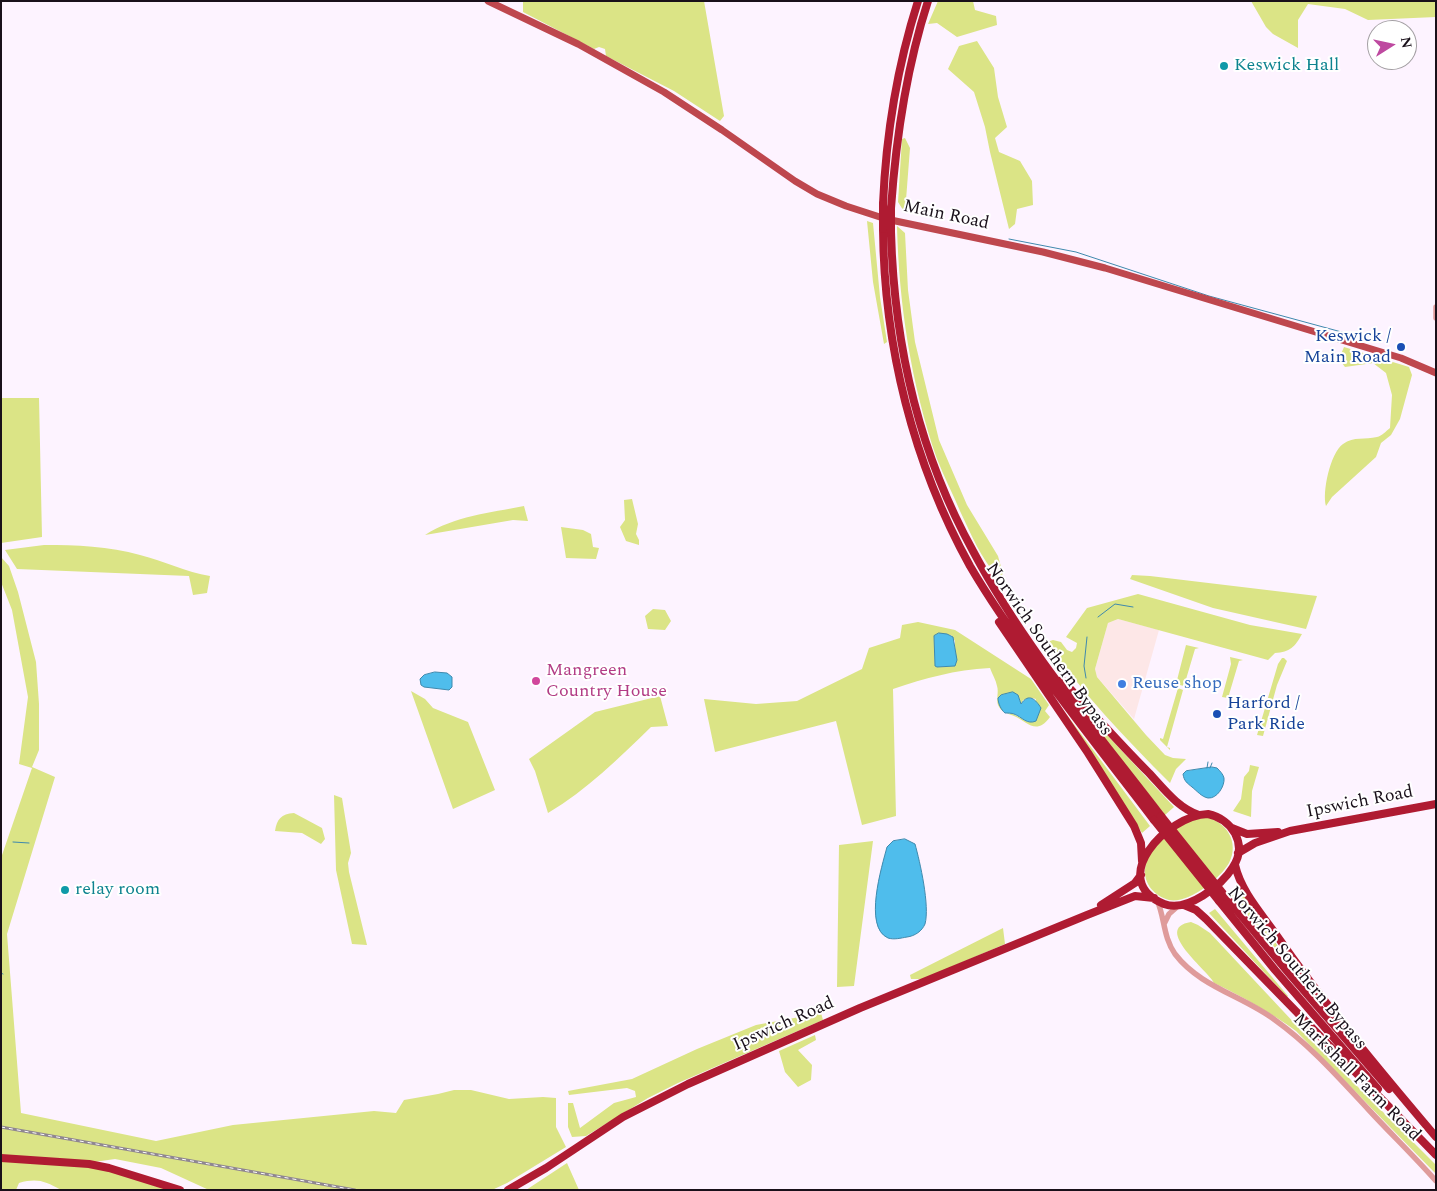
<!DOCTYPE html>
<html>
<head>
<meta charset="utf-8">
<style>
  body { margin:0 }
  #map { position:relative; width:1437px; height:1191px; overflow:hidden; background:#fdf3ff; font-family:Spectral,serif }
  canvas { display:block }
  .frame { position:absolute; inset:0; border:2px solid #19101a; pointer-events:none }
  .north { position:absolute; left:1367px; top:20px; width:50px; height:50px; box-sizing:border-box; background:#fff; border:1px solid #a39fa3; border-radius:50%; rotate:80deg; font-size:14px; font-weight:700; line-height:20px; text-align:center; color:#19101a }
  .north::after { content:''; display:block; margin:auto; width:18px; height:22px; background:#be49a0; clip-path:polygon(50% 0,100% 100%,50% 72%,0 100%) }
</style>
</head>
<body>
<div id="map">
<canvas width="1437" height="1191"></canvas>
<div class="frame"></div>
<div class="north">N</div>
</div>
<script>
const ctx = document.querySelector('canvas').getContext('2d');
ctx.lineJoin = 'round';
function fill(path, color) { ctx.fillStyle = color; ctx.fill(path, 'evenodd'); }
function trace(path, color, width, dash) { ctx.strokeStyle = color; ctx.lineWidth = width; ctx.lineCap = dash ? 'butt' : 'round'; ctx.setLineDash(dash || []); ctx.stroke(path); }
function label(font, color, halo, rows, align = 'center') {
  ctx.font = font + ' Spectral,serif'; ctx.lineWidth = 4; ctx.setLineDash([]); ctx.textBaseline = 'middle'; ctx.strokeStyle = halo; ctx.fillStyle = color; for (const [text, x, y, turn = 0] of rows) {
    ctx.save(); ctx.translate(x, y); ctx.rotate((+turn || 0) * Math.PI / 180); ctx.textAlign = isNaN(turn) ? turn : align; if (halo) ctx.strokeText(text, 0, 0); ctx.fillText(text, 0, 0); ctx.restore();
  }
}
fill(new Path2D(`
  M 1118,619 L 1159,630 L 1134,719 L 1097,677 L 1095,669 L 1108,623 Z`), '#fde7e7');
fill(new Path2D(`
  M 523,1 L 704,1 L 724,116 L 720,121 L 674,91 L 606,56 L 605,49 L 599,47 L 594,49 L 523,12 Z
  M 938,1 L 973,1 L 975,10 L 996,16 L 997,25 L 957,37 L 937,23 L 928,24 Z
  M 1251,1 L 1436,1 L 1436,17 L 1368,20 L 1345,9 L 1308,4 L 1298,20 L 1298,48 L 1273,34 L 1266,27 Z
  M 977,41 L 994,68 L 998,97 L 1007,127 L 995,138 L 999,152 L 1020,161 L 1032,181 L 1033,205 L 1017,209 L 1015,224 L 1009,229 L 990,152 L 985,127 L 974,92 L 948,69 L 959,46 Z
  M 905,138 L 910,148 L 905,213 L 898,202 L 902,139 Z
  M 867,221 L 873,223 L 880,297 L 887,342 L 884,344 L 873,282 Z
  M 897,226 L 905,233 L 908,290 L 915,342 L 939,440 L 967,505 L 998,556 L 1003,574 L 998,577 C 981,559 971,534 960,511 C 953,494 944,477 937,459 C 911,384 899,305 897,226 Z
  M 1344,347 L 1409,367 L 1412,375 L 1400,419 L 1391,435 L 1381,443 L 1376,457 L 1332,497 L 1326,506 C 1322,493 1330,453 1343,444 C 1354,436 1365,440 1377,437 C 1382,436 1386,431 1390,428 L 1392,395 L 1386,373 L 1373,363 L 1345,367 L 1339,359 Z
  M 1,398 L 39,398 L 42,537 L 1,543 Z
  M 632,499 L 638,524 L 636,534 L 639,540 L 639,545 L 626,541 L 620,527 L 625,520 L 624,500 Z
  M 524,506 L 528,521 L 513,520 L 425,535 C 455,516 489,513 524,506 Z
  M 561,527 L 583,530 L 591,534 L 593,547 L 599,548 L 596,559 L 566,558 Z
  M 44,545 C 76,545 109,546 140,555 C 164,561 186,572 210,576 L 207,593 L 193,595 L 189,576 L 17,569 L 5,550 Z
  M 1,557 L 9,566 L 18,592 L 36,662 L 39,704 L 39,750 L 32,767 L 55,777 L 7,934 L 21,1113 L 156,1141 L 233,1125 L 374,1111 L 396,1113 L 404,1100 L 438,1094 L 454,1090 L 471,1090 L 509,1099 L 543,1097 L 556,1098 L 556,1127 L 566,1147 L 507,1183 L 492,1190 L 209,1190 L 161,1168 L 115,1159 L 94,1162 L 1,1156 L 1,858 L 32,768 L 19,764 L 28,697 L 12,610 L 1,582 Z
  M 1132,575 L 1150,576 L 1317,596 L 1306,629 L 1213,608 L 1130,579 Z
  M 1138,594 L 1250,625 L 1302,634 C 1295,647 1290,652 1275,653 L 1268,660 L 1118,619 L 1108,623 L 1095,669 L 1097,677 L 1146,735 L 1165,755 L 1173,758 L 1186,759 L 1176,769 L 1170,783 C 1126,739 1082,693 1047,642 L 1053,640 L 1061,642 L 1067,650 L 1072,652 L 1076,648 L 1077,643 L 1066,637 L 1087,608 Z
  M 653,609 L 665,610 L 671,621 L 665,630 L 648,629 L 645,616 Z
  M 918,622 L 955,630 L 1031,679 L 1049,705 L 1045,711 L 1050,717 C 1036,736 1028,722 1014,716 C 1007,713 1002,713 998,705 C 996,699 999,692 997,686 C 996,680 992,674 990,668 C 954,670 926,678 893,689 L 896,816 L 862,825 L 836,721 L 715,752 L 704,699 L 756,704 L 797,701 L 862,669 L 869,648 L 900,638 L 902,625 ZM 951,635 L 955,641 L 955,666 L 937,667 L 935,666 L 934,636 ZM 1011,693 L 1018,695 L 1021,704 L 1023,700 L 1032,698 L 1036,699 L 1028,722 L 1013,714 L 1006,713 L 1001,695 Z
  M 1186,645 L 1199,648 L 1195,649 L 1184,686 L 1176,684 Z
  M 1230,657 L 1243,660 L 1239,661 L 1228,698 L 1222,697 L 1231,664 Z
  M 1282,658 L 1284,658 L 1287,661 L 1277,685 L 1263,736 L 1257,735 L 1278,664 Z
  M 1178,688 L 1183,690 L 1167,747 L 1170,748 L 1170,750 L 1160,740 L 1160,738 L 1163,739 Z
  M 411,691 L 425,699 L 433,708 L 468,722 L 495,790 L 453,809 Z
  M 1052,695 L 1150,826 L 1142,833 L 1136,823 Z
  M 660,696 L 668,726 L 651,727 C 619,758 587,790 548,813 L 535,771 L 529,759 L 595,712 Z
  M 1081,707 L 1174,807 L 1165,815 L 1081,708 Z
  M 1250,765 L 1259,767 L 1252,791 L 1251,817 L 1233,811 L 1241,799 L 1244,777 L 1249,771 Z
  M 334,795 L 342,798 L 351,853 L 348,863 L 349,872 L 367,945 L 352,944 L 336,870 Z
  M 294,813 L 322,828 L 325,839 L 321,844 L 302,833 L 275,831 C 277,819 281,814 294,813 Z
  M 1205,817 C 1226,821 1240,842 1229,863 C 1220,879 1188,904 1169,900 C 1161,898 1152,892 1148,884 C 1135,859 1166,832 1186,822 C 1192,820 1199,819 1205,817 Z
  M 873,841 L 854,986 L 837,987 L 839,845 Z
  M 1243,893 L 1283,954 L 1281,955 L 1231,895 Z
  M 1215,909 L 1288,996 L 1287,997 L 1209,913 Z
  M 1191,922 L 1198,925 L 1210,933 L 1298,1027 L 1435,1164 L 1436,1174 L 1296,1031 C 1270,1012 1243,997 1214,983 C 1210,972 1151,928 1191,922 Z
  M 1003,928 L 1005,944 L 923,979 L 911,979 L 910,975 Z
  M 821,1013 L 823,1020 L 678,1083 L 648,1098 L 586,1136 L 572,1137 L 568,1127 L 568,1103 L 573,1103 L 580,1128 L 614,1103 L 636,1097 L 635,1091 L 627,1088 L 569,1095 L 568,1091 L 632,1079 L 697,1049 L 756,1025 Z
  M 815,1035 L 816,1040 L 798,1050 L 812,1065 L 811,1080 L 798,1087 L 785,1072 L 779,1051 Z
  M 1,1161 L 95,1167 L 171,1190 L 61,1190 C 45,1181 37,1178 19,1183 L 16,1190 L 1,1190 Z
  M 567,1163 L 579,1190 L 526,1190 Z`), '#dbe486');
const water = new Path2D(`
  M 939,633 L 947,634 L 953,637 L 957,660 L 955,666 L 937,667 L 935,666 L 934,636 Z
  M 435,672 L 447,673 L 452,677 L 452,687 L 449,690 L 424,687 L 421,685 L 420,679 L 424,675 Z
  M 1013,692 L 1018,695 L 1021,704 C 1029,692 1036,700 1041,708 L 1036,721 C 1027,725 1022,717 1014,714 C 1012,713 1007,713 1005,713 C 1001,710 998,703 998,698 L 1001,695 Z
  M 1212,767 L 1217,768 C 1220,771 1223,774 1224,778 C 1225,786 1217,799 1208,798 C 1202,797 1197,791 1192,787 C 1187,783 1184,781 1183,774 L 1186,771 Z
  M 905,839 L 915,844 C 920,862 930,906 925,924 C 922,931 915,936 907,937 C 901,938 894,940 888,938 C 863,927 882,866 887,847 L 893,841 Z`);
fill(water, '#4fbdec');
trace(water, '#3f89ad', 1);
trace(new Path2D(`
  M 1009,239 L 1076,252 L 1209,296 L 1371,340
  M 1098,617 L 1115,604 L 1133,607
  M 1086,678 L 1084,666 L 1087,637
  M 1207,768 L 1208,762
  M 1210,768 L 1212,763
  M 13,842 L 29,843
  M 1,973 L 3,974`), '#3f89ad', 1);
trace(new Path2D(`
  M 1436,307 L 1436,318
  M 1157,900 C 1165,918 1163,937 1175,954 C 1200,987 1243,996 1275,1020 C 1310,1045 1339,1078 1368,1109 C 1390,1133 1414,1156 1436,1181
  M 1164,924 L 1169,914 L 1178,906`), '#df9b9b', 5.5);
trace(new Path2D(`
  M 488,1 L 578,44 L 664,92 L 722,130 L 795,181 L 817,194 L 846,206 L 886,219 L 1043,252 L 1105,268 L 1401,358 L 1436,373`), '#be474e', 7);
trace(new Path2D(`
  M 883,204 C 886,135 897,67 918,1
  M 891,208 C 896,137 906,69 928,1
  M 883,229 C 884,346 913,463 970,566 C 991,602 1015,636 1040,670 C 1077,721 1116,770 1154,820
  M 891,232 C 894,343 919,453 973,551 C 1024,647 1096,731 1161,816
  M 999,622 L 1088,753 L 1134,826 L 1141,843 L 1142,861
  M 1062,680 C 1091,711 1119,743 1149,773 C 1164,789 1178,808 1199,815
  M 1208,814 C 1232,819 1248,844 1233,867 C 1222,885 1187,913 1164,904 C 1106,880 1167,815 1208,814 Z
  M 1232,828 L 1247,834 L 1278,832
  M 1238,853 L 1255,843 L 1290,831 L 1436,804
  M 1235,865 C 1241,891 1260,912 1275,933 C 1325,1005 1380,1071 1436,1137
  M 1225,896 L 1287,971 L 1389,1089
  M 1219,901 L 1275,970 L 1378,1089
  M 1101,905 L 1135,883 L 1141,875
  M 1184,905 L 1196,910 L 1206,919 L 1436,1155
  M 1,1158 L 89,1164 L 109,1168 L 180,1190
  M 508,1190 L 546,1168 L 623,1117 L 688,1084 L 860,1008 L 1087,915 L 1135,896 L 1154,898`), '#af1b32', 8);
const rail = new Path2D(`
  M 1,1127 L 355,1190`);
trace(rail, '#8f8691', 3);
trace(rail, '#fff', 1, [4]);
trace(new Path2D(`
  M 891,208 L 891,232
  M 883,229 L 883,204
  M 1161,816 L 1225,896
  M 1154,820 L 1219,901`), '#af1b32', 8);
for (const [x, y, r, color] of [
  [1224,66,5,"#0f9aa8"],
  [1401,347,5,"#1a4fb4"],
  [536,681,5,"#d1479c"],
  [1122,684,5,"#3f7fe0"],
  [1217,714,5,"#1a4fb4"],
  [65,890,5,"#0f9aa8"]
]) { const dot = new Path2D(); dot.arc(x, y, r, 0, 2 * Math.PI); ctx.fillStyle = color; ctx.fill(dot); trace(dot, '#fff', 2); }
label('18px', '#0d838f', '#fff', [
  ["Keswick Hall",1234,66],
  ["relay room",75,890]
], 'left');
label('18px', '#19101a', '#fff', [
  ["Main Road",946,216,12],
  ["Norwich Southern Bypass",1048,650,55],
  ["Ipswich Road",1360,803,-11],
  ["Norwich Southern Bypass",1296,969,50],
  ["Ipswich Road",784,1025,-24],
  ["Markshall Farm Road",1356,1078,45]
]);
label('18px', '#164399', '#fff', [
  ["Keswick /",1391,337],
  ["Main Road",1391,358],
  ["Harford /",1227,704,"left"],
  ["Park Ride",1227,725,"left"]
], 'right');
label('18px', '#b23c85', '#fff', [
  ["Mangreen",546,671],
  ["Country House",546,692]
], 'left');
label('18px', '#366cbe', '#fff', [
  ["Reuse shop",1132,684]
], 'left');
</script>
</body>
</html>
